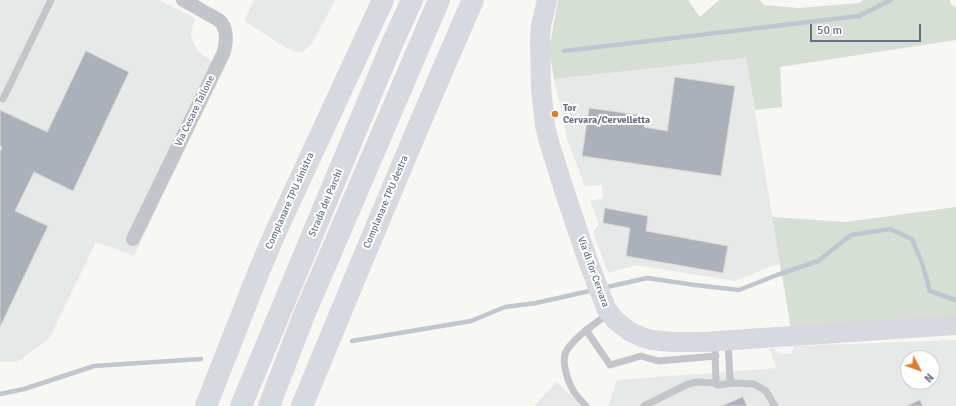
<!DOCTYPE html>
<html>
<head>
<meta charset="utf-8">
<style>
  body { margin:0 }
  #map { position:relative; width:956px; height:406px; overflow:hidden; background:#f7f7f4; font-family:Signika,sans-serif }
  canvas { display:block }
  .north { position:absolute; left:900px; top:350px; width:40px; height:40px; box-sizing:border-box; background:#fff; border:1px solid #c3c6ce; border-radius:50%; rotate:131deg; font-size:11px; font-weight:700; line-height:16px; text-align:center; color:#687184 }
  .north::after { content:''; display:block; margin:auto; width:14px; height:18px; background:#db7e31; clip-path:polygon(50% 0,100% 100%,50% 72%,0 100%) }
  .scale { position:absolute; left:810px; top:24px; width:111px; height:18px; box-sizing:border-box; border:2px solid #687184; border-top:0; padding-left:5px; font-size:12px; line-height:14px; white-space:nowrap; color:#687184; -webkit-text-stroke:3px #fff; paint-order:stroke }
</style>
</head>
<body>
<div id="map">
<canvas width="956" height="406"></canvas>
<div class="north">N</div>
<div class="scale">50 m</div>
</div>
<script>
const ctx = document.querySelector('canvas').getContext('2d');
ctx.lineJoin = 'round';
function fill(path, color) { ctx.fillStyle = color; ctx.fill(path, 'evenodd'); }
function trace(path, color, width, dash) { ctx.strokeStyle = color; ctx.lineWidth = width; ctx.lineCap = dash ? 'butt' : 'round'; ctx.setLineDash(dash || []); ctx.stroke(path); }
function label(font, color, halo, rows, align = 'center') {
  ctx.font = font + ' Signika,sans-serif'; ctx.lineWidth = 4; ctx.setLineDash([]); ctx.textBaseline = 'middle'; ctx.strokeStyle = halo; ctx.fillStyle = color; for (const [text, x, y, turn = 0] of rows) {
    ctx.save(); ctx.translate(x, y); ctx.rotate((+turn || 0) * Math.PI / 180); ctx.textAlign = isNaN(turn) ? turn : align; if (halo) ctx.strokeText(text, 0, 0); ctx.fillText(text, 0, 0); ctx.restore();
  }
}
fill(new Path2D(`
  M 0,0 L 159,0 L 193,17 L 195,20 L 192,27 L 191,34 L 193,42 L 199,52 L 212,62 L 208,70 L 219,79 L 134,256 L 96,242 L 49,339 L 17,362 L 0,362 Z
  M 254,0 L 335,0 L 312,44 L 302,52 L 296,52 L 283,46 L 246,22 L 245,19 Z
  M 746,58 L 780,263 L 735,281 L 636,265 L 608,273 L 593,232 L 599,224 L 590,201 L 603,198 L 602,185 L 585,186 L 568,142 L 554,79 Z
  M 956,340 L 956,406 L 608,406 L 617,380 L 777,368 L 769,349 L 774,348 L 780,354 L 791,354 L 794,346 ZM 908,358 L 932,358 L 932,382 L 908,382 Z
  M 557,382 L 581,406 L 534,406 L 554,385 Z`), '#e7e8e8');
fill(new Path2D(`
  M 558,0 L 688,0 L 700,17 L 719,0 L 760,0 L 764,5 L 799,8 L 859,3 L 863,0 L 950,0 L 951,4 L 956,8 L 956,40 L 780,67 L 782,107 L 755,110 L 746,58 L 554,79 L 549,49 Z
  M 956,207 L 956,317 L 791,329 L 772,217 L 845,222 Z`), '#d7ded6');
trace(new Path2D(`
  M 564,51 L 859,16 L 891,0
  M 603,288 L 647,278 L 695,285 L 739,290 L 777,275 L 818,261 L 851,235 L 890,229 L 912,239 L 922,263 L 930,291 L 956,300
  M 352,341 L 471,321 L 505,307 L 536,303 L 594,290
  M 0,394 L 24,389 L 94,366 L 201,359`), '#c0c6cd', 4.5);
const building = new Path2D(`
  M 86,51 L 129,72 L 73,191 L 34,172 L 15,211 L 48,226 L 0,327 L 0,152 L 2,147 L 0,146 L 0,110 L 47,132 Z
  M 675,77 L 735,86 L 721,176 L 582,156 L 589,108 L 646,116 L 644,127 L 667,131 Z
  M 605,208 L 648,216 L 646,231 L 728,246 L 723,273 L 626,256 L 630,228 L 603,223 Z
  M 743,397 L 747,406 L 722,406 Z
  M 920,400 L 923,406 L 907,406 Z`);
fill(building, '#acb1b9');
trace(building, '#d8d9d7', 1);
trace(new Path2D(`
  M 3,99 L 51,0
  M 586,330 L 610,365 L 641,356 L 658,361 L 716,356
  M 728,342 L 730,379 L 734,383 L 754,384 L 766,391 L 775,406
  M 714,383 L 718,385 L 734,383
  M 586,406 C 582,401 577,397 574,392 C 568,382 560,360 567,350 C 577,335 595,324 609,313
  M 644,406 L 688,384 L 697,382 L 714,383 L 716,380 L 715,352`), '#c3c5ca', 7);
trace(new Path2D(`
  M 133,239 L 224,52 C 226,42 228,31 221,22 C 218,19 212,16 208,14 C 199,9 191,4 183,0`), '#c3c5ca', 14);
trace(new Path2D(`
  M 547,0 L 541,26 L 540,38 L 541,88 L 545,126 L 550,145 L 565,193 L 588,261 L 606,308 L 615,320 L 629,331 L 644,338 L 652,340 L 672,342 L 703,342 L 956,325`), '#d8d9df', 20);
trace(new Path2D(`
  M 206,406 L 259,271 L 277,229 L 383,0
  M 241,406 L 392,44 L 412,0
  M 269,406 L 304,315 L 344,222 L 439,0
  M 302,406 C 358,270 414,134 473,0`), '#d8d9df', 22);
for (const [x, y, r, color] of [
  [555,114,4,"#db7e31"]
]) { const dot = new Path2D(); dot.arc(x, y, r, 0, 2 * Math.PI); ctx.fillStyle = color; ctx.fill(dot); trace(dot, '#fff', 1.5); }
label('bold 10px', '#687184', '#fff', [
  ["Tor",563,108],
  ["Cervara/Cervelletta",563,120]
], 'left');
label('10px', '#687184', '#fff', [
  ["Via Cesare Tallone",195,111,-64],
  ["Complanare TPU sinistra",290,201,-66],
  ["Complanare TPU destra",386,202,-67],
  ["Strada dei Parchi",326,203,-67],
  ["Via di Tor Cervara",593,272,70]
]);
</script>
</body>
</html>
